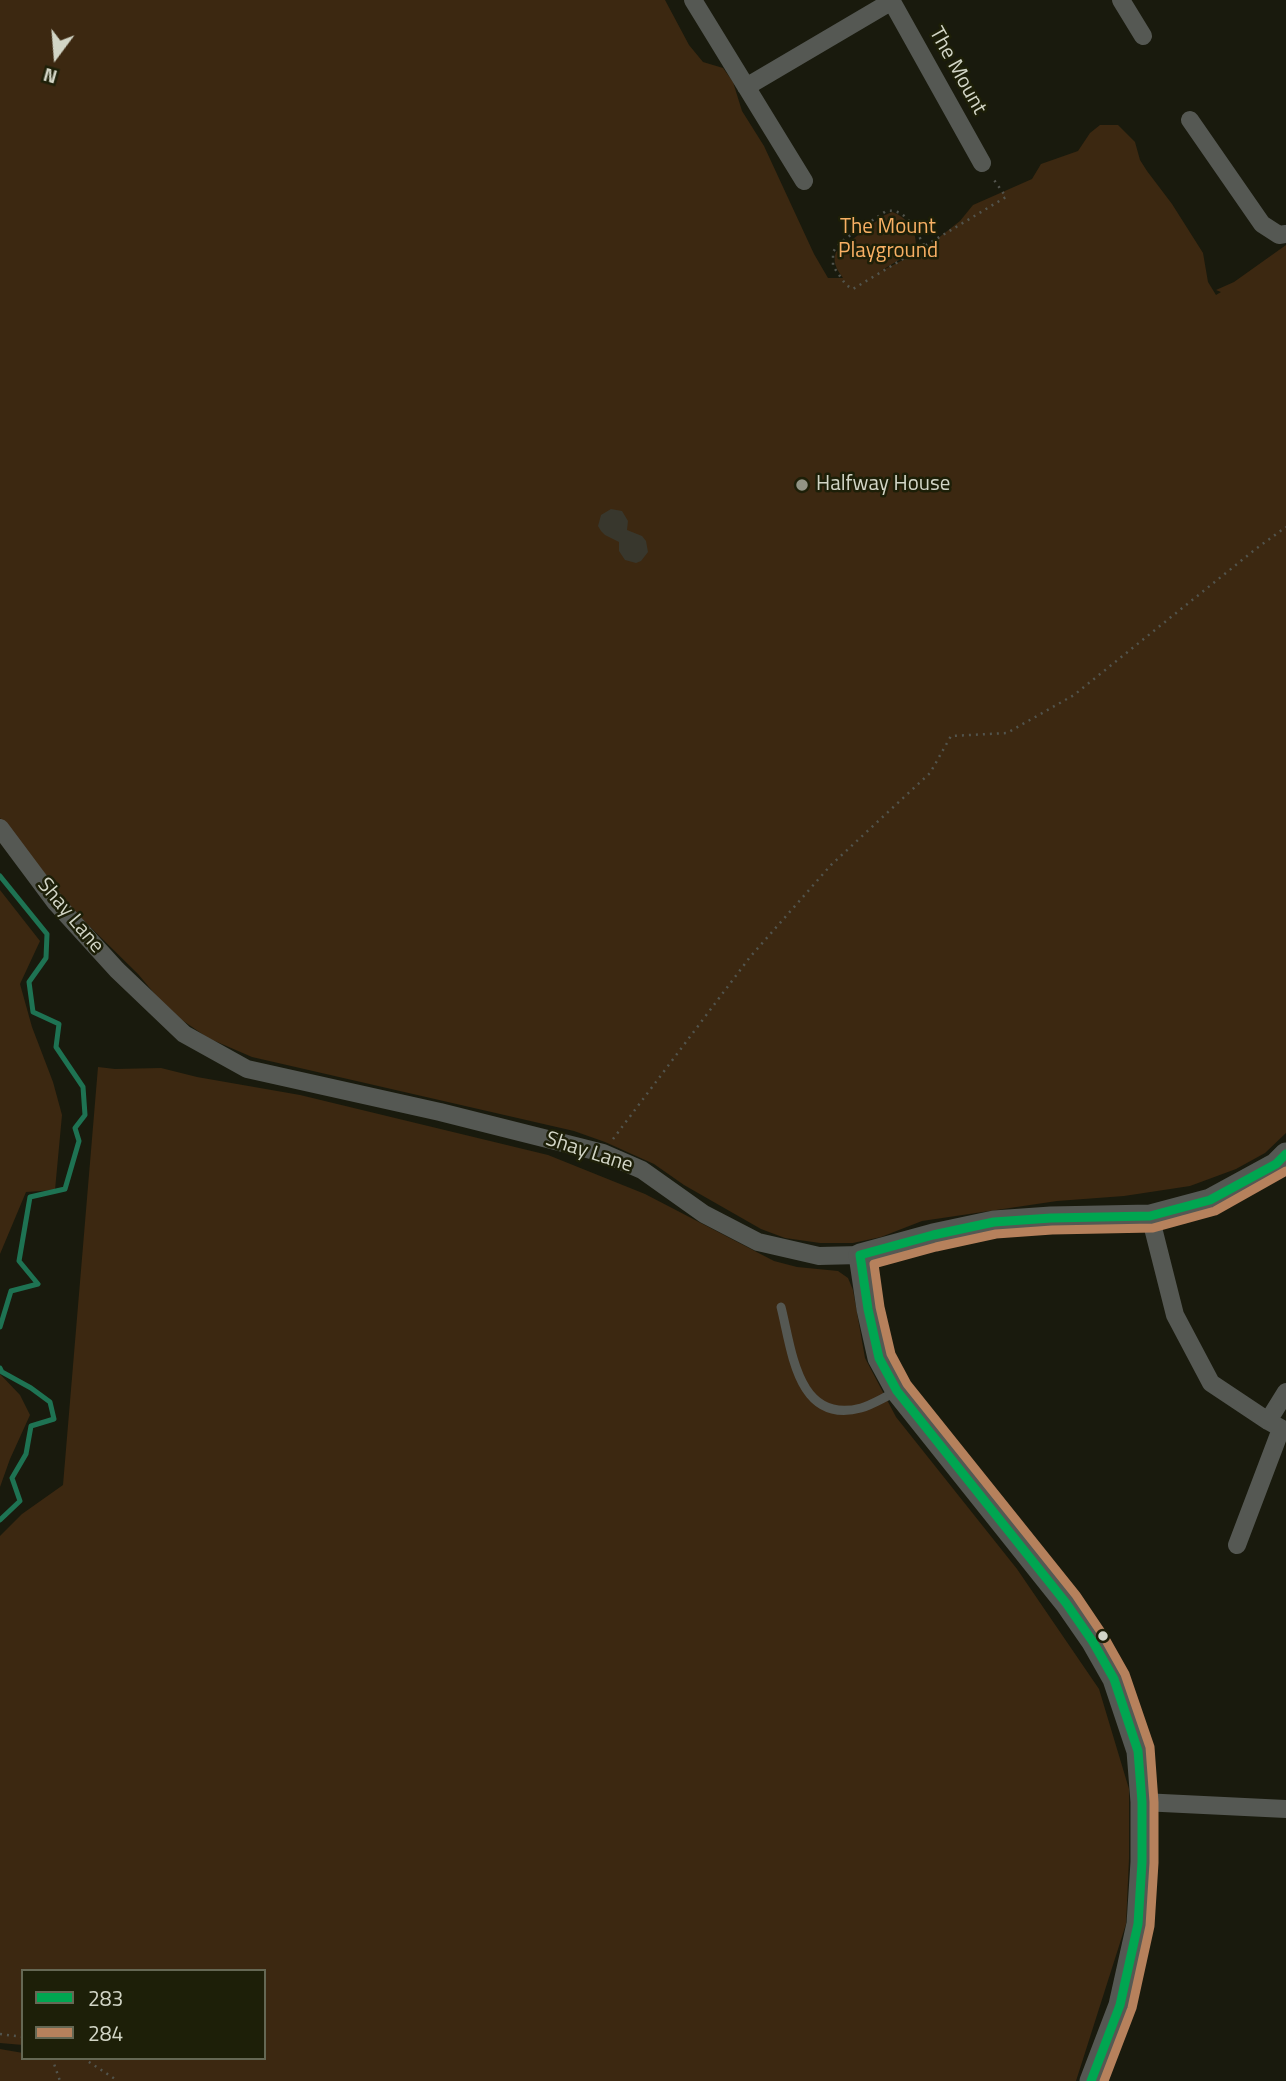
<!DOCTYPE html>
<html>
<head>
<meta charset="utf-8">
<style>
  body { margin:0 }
  #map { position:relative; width:1286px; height:2081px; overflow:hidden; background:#191a0d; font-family:"Titillium Web",sans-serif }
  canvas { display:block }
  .legend { position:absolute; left:21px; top:1969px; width:245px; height:91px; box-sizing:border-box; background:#1d1f08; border:2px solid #656854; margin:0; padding:9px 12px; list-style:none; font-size:21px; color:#d2d5c6 }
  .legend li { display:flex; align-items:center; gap:14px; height:35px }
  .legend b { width:35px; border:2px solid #656854 }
  .north { position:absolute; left:21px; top:21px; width:70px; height:70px; -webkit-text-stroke:5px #1d1f08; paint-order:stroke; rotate:196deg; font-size:19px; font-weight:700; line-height:28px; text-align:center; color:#d2d5c6 }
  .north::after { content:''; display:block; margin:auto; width:24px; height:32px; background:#d2d5c6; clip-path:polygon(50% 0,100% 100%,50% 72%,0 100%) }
</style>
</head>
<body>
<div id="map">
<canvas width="1286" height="2081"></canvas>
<ul class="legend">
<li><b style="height:9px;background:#00a651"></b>283</li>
<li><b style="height:9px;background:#b6815c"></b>284</li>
</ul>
<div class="north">N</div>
</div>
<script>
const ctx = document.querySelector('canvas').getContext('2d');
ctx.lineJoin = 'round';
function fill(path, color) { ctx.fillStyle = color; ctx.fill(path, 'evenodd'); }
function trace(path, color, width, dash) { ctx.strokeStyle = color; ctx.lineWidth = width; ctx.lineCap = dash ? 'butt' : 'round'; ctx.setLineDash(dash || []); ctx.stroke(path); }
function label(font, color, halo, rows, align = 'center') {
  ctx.font = font + ' "Titillium Web",sans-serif'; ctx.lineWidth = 5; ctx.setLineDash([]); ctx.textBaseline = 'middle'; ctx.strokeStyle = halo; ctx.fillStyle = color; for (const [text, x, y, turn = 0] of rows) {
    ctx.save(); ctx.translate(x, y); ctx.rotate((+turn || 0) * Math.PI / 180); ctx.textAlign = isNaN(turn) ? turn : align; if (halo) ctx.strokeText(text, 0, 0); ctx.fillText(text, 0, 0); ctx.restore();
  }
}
fill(new Path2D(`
  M 0,0 L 665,0 L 689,45 L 703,62 L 723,68 L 733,82 L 742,111 L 764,146 L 814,254 L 828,278 L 843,278 C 837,270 832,262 836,252 L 883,216 L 892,212 C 907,216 921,237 914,251 L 879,272 L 923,250 L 960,221 L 973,205 L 1032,179 L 1041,164 L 1078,151 L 1090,133 L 1100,125 L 1118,125 L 1135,142 L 1140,160 L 1147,171 L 1172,204 L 1203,253 L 1208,282 L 1216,295 L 1221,292 L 1216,290 L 1234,282 L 1286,245 L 1286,1133 L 1265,1153 L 1236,1169 L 1190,1186 L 1124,1196 L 1057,1201 L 922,1221 L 881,1237 L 853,1243 L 820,1243 L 785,1238 L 761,1229 L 684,1185 L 654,1164 L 605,1142 L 574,1131 L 252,1057 L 208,1038 L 182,1020 L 159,999 L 138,974 L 74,911 L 0,818 Z
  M 0,890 L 40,941 L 20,984 L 32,1027 L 53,1082 L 62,1115 L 55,1190 L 26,1192 L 0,1254 Z
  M 98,1067 L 115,1069 L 161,1068 L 197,1077 L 300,1095 L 548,1155 L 645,1194 L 774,1261 L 797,1267 L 838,1271 L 848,1278 L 853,1290 L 865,1358 L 896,1417 L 1017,1569 L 1099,1689 L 1129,1789 L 1129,1859 L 1126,1924 L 1076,2081 L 0,2081 L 0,2049 L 23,2053 L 23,2058 L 264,2058 L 264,1971 L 23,1971 L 23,2045 L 0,2043 L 0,1536 L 22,1514 L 63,1485 Z
  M 0,1374 L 20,1395 L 30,1415 L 10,1459 L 0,1487 Z`), '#3c2811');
trace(new Path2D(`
  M 0,876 L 47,934 L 46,958 L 29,982 L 33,1012 L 59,1024 L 56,1047 L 83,1087 L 85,1115 L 75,1128 L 79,1141 L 65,1189 L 30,1197 L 19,1261 L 38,1284 L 11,1291 L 0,1327
  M 0,1368 L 2,1372 L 31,1388 L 50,1402 L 54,1419 L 31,1426 L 26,1454 L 12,1478 L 20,1501 L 0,1520`), '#1e7353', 5);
fill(new Path2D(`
  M 611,509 L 622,511 L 628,521 L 627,530 L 642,536 L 646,541 L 648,552 L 641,561 L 636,563 L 625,560 L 619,551 L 619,542 L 605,535 L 601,531 L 598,526 L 601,515 Z`), '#38372d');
trace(new Path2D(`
  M 924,245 C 915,230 907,208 886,211 L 845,239 L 837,246 L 833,252 L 833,266 L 846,285 L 853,289 L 1006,197 L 992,177
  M 613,1139 L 750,957 L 831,865 L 930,773 L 951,736 L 1007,733 L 1074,695 L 1257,548 L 1286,527
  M 0,2034 L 23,2037
  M 52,2058 L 60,2081
  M 83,2058 L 118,2081`), '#52544d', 2.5, [2, 5]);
trace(new Path2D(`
  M 781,1307 C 792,1350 797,1425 861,1408 C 872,1405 884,1397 896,1392`), '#555853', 9);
trace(new Path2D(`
  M 693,0 L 804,181
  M 891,0 L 982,163
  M 1121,0 L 1143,36
  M 746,87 L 892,1
  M 1190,120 L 1262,224 L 1279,235 L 1286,234
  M 0,828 L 56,903 L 117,970 L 184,1034 L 247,1069 L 440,1112 L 603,1153 L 642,1170 L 704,1214 L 758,1242 L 819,1256 L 860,1255
  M 1150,1216 L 1175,1315 L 1211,1383 L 1268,1421 L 1286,1431
  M 1268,1421 L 1286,1392
  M 1237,1545 L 1281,1429
  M 1142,1802 L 1286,1809`), '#555853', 18);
trace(new Path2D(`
  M 1091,2081 L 1120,2005 L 1138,1924 L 1142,1862 L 1142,1802 L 1138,1751 L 1114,1679 L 1093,1642 L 1066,1603 L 897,1391 L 879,1358 L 868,1309 L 860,1255 L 933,1235 L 994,1222 L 1051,1218 L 1150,1216 L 1210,1200 L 1276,1164 L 1286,1154`), '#555853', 23);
trace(new Path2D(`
  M 1091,2081 L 1120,2005 L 1138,1924 L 1142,1862 L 1142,1802 L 1138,1751 L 1114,1679 L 1093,1642 L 1066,1603 L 897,1391 L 879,1358 L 868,1309 L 860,1255 L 933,1235 L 994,1222 L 1051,1218 L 1150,1216 L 1210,1200 L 1276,1164 L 1286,1154`), '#00a651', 9);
trace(new Path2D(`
  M 1104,2081 L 1132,2008 L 1150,1926 L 1154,1863 L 1154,1802 L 1150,1747 L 1125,1674 L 1103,1635 L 1076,1595 L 907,1384 L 891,1354 L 880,1307 L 874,1264 L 936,1247 L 996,1234 L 1052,1230 L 1153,1228 L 1215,1211 L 1286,1171`), '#b6815c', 9);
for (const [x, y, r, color] of [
  [802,485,7,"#919485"],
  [1103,1636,6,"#d2d5c6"]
]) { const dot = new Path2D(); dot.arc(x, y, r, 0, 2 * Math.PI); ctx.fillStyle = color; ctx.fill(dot); trace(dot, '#1d1f08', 2.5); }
label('21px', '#d2d5c6', '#1d1f08', [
  ["The Mount",957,71,61],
  ["Shay Lane",70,916,50],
  ["Shay Lane",589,1153,18]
]);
label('21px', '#f8b064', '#1d1f08', [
  ["The Mount",888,228],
  ["Playground",888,252]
]);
label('21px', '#d2d5c6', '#1d1f08', [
  ["Halfway House",816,485]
], 'left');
</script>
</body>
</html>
